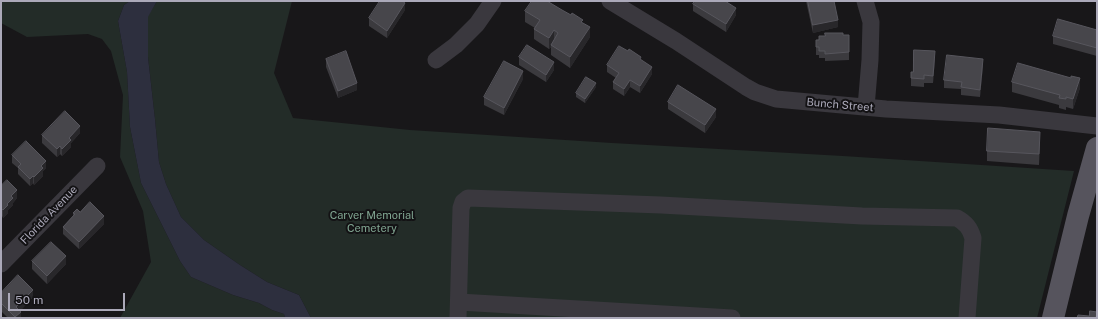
<!DOCTYPE html>
<html>
<head>
<meta charset="utf-8">
<style>
  body { margin:0 }
  #map { position:relative; width:1098px; height:319px; overflow:hidden; background:#181719; font-family:"Public Sans",sans-serif }
  canvas { display:block }
  .frame { position:absolute; inset:0; border:2px solid #aba9b9; pointer-events:none }
  .scale { position:absolute; left:8px; top:293px; width:117px; height:18px; box-sizing:border-box; border:2px solid #aba9b9; border-top:0; padding-left:5px; font-size:12px; line-height:14px; white-space:nowrap; color:#aba9b9; -webkit-text-stroke:3px #131214; paint-order:stroke }
</style>
</head>
<body>
<div id="map">
<canvas width="1098" height="319"></canvas>
<div class="frame"></div>
<div class="scale">50 m</div>
</div>
<script>
const ctx = document.querySelector('canvas').getContext('2d');
ctx.lineJoin = 'round';
function fill(path, color) { ctx.fillStyle = color; ctx.fill(path, 'evenodd'); }
function trace(path, color, width, dash) { ctx.strokeStyle = color; ctx.lineWidth = width; ctx.lineCap = dash ? 'butt' : 'round'; ctx.setLineDash(dash || []); ctx.stroke(path); }
function label(font, color, halo, rows, align = 'center') {
  ctx.font = font + ' "Public Sans",sans-serif'; ctx.lineWidth = 4; ctx.setLineDash([]); ctx.textBaseline = 'middle'; ctx.strokeStyle = halo; ctx.fillStyle = color; for (const [text, x, y, turn = 0] of rows) {
    ctx.save(); ctx.translate(x, y); ctx.rotate((+turn || 0) * Math.PI / 180); ctx.textAlign = isNaN(turn) ? turn : align; if (halo) ctx.strokeText(text, 0, 0); ctx.fillText(text, 0, 0); ctx.restore();
  }
}
fill(new Path2D(`
  M 1,1 L 130,1 L 124,5 L 118,21 L 127,72 L 130,127 L 141,183 L 180,261 L 191,277 L 233,295 L 259,303 L 272,310 L 284,314 L 285,318 L 120,318 L 151,262 L 143,211 L 120,157 L 123,95 L 111,51 L 102,39 L 88,34 L 27,37 L 1,23 Z
  M 157,1 L 292,1 L 274,73 L 293,118 L 410,130 L 612,143 L 843,156 L 1074,171 L 1037,318 L 311,318 L 299,295 L 267,282 L 240,265 L 204,240 L 181,217 L 166,184 L 159,162 L 155,119 L 148,57 L 148,16 Z`), '#232c28');
fill(new Path2D(`
  M 130,1 L 157,1 L 148,17 L 148,57 L 155,119 L 159,162 L 166,184 L 181,217 L 204,240 L 240,265 L 267,282 L 299,295 L 311,318 L 285,318 L 284,314 L 272,310 L 259,303 L 233,295 L 191,277 L 180,261 L 141,183 L 130,127 L 127,72 L 118,21 L 124,5 Z`), '#2d2f3e');
trace(new Path2D(`
  M 610,1 L 676,41 L 746,87 L 755,92 L 776,99 L 886,109 L 999,115 L 1097,126
  M 865,1 L 871,22 L 870,60 L 866,107
  M 436,60 L 456,45 L 477,24 L 493,1
  M 1,264 L 97,166
  M 459,302 L 732,318
  M 458,318 L 461,208 L 463,202 L 468,198 L 661,205 L 862,216 L 957,218 C 966,223 970,228 973,238 L 967,318`), '#3a383e', 17);
trace(new Path2D(`
  M 1053,318 L 1078,216 L 1097,148`), '#56545d', 22);
fill(new Path2D(`
  M 806,1 L 834,1 L 838,27 L 813,33 Z
  M 693,4 L 736,15 L 726,32 L 693,11 Z
  M 405,10 L 387,38 L 369,26 L 369,18 Z
  M 525,11 L 590,37 L 570,68 L 551,55 L 551,47 L 549,49 L 534,39 L 534,29 L 535,28 L 525,22 Z
  M 1097,30 L 1097,56 L 1053,44 L 1053,36 Z
  M 843,35 L 849,35 L 849,60 L 825,61 L 825,58 L 819,58 L 819,55 L 816,55 L 816,40 Z
  M 519,57 L 554,70 L 546,82 L 519,65 Z
  M 326,59 L 357,90 L 338,98 L 326,67 Z
  M 935,59 L 933,83 L 924,83 L 924,87 L 911,86 L 911,78 L 913,72 Z
  M 641,60 L 652,74 L 640,93 L 630,87 L 624,96 L 613,89 L 613,82 L 616,78 L 607,72 L 607,65 Z
  M 983,66 L 980,97 L 961,95 L 961,89 L 944,88 L 944,80 Z
  M 523,79 L 504,115 L 484,105 L 484,97 Z
  M 1012,82 L 1080,88 L 1073,109 L 1066,107 L 1066,110 L 1059,108 L 1059,105 L 1012,92 Z
  M 596,87 L 585,103 L 576,97 L 576,93 Z
  M 668,102 L 716,117 L 705,133 L 668,109 Z
  M 80,133 L 71,143 L 71,147 L 62,156 L 60,154 L 57,157 L 42,143 L 42,135 Z
  M 1040,142 L 1039,165 L 987,161 L 987,151 Z
  M 12,155 L 46,168 L 43,171 L 43,176 L 34,185 L 33,183 L 30,186 L 18,174 L 18,168 L 12,163 Z
  M 1,186 L 17,198 L 13,203 L 13,205 L 8,210 L 8,213 L 3,218 L 2,216 Z
  M 80,212 L 104,224 L 79,249 L 63,234 L 63,227 L 73,216 L 73,213 Z
  M 32,261 L 66,264 L 47,284 L 32,269 Z
  M 1,293 L 33,297 L 20,311 L 21,318 L 8,318 L 1,311 Z`), '#3b3a3e');
fill(new Path2D(`
  M 405,3 L 405,10 L 387,38 L 387,31 Z
  M 736,8 L 736,15 L 726,32 L 726,24 Z
  M 838,20 L 838,27 L 813,33 L 813,25 Z
  M 590,27 L 590,37 L 570,68 L 570,57 Z
  M 554,30 L 554,41 L 551,45 L 551,47 L 549,49 L 549,38 Z
  M 935,51 L 935,59 L 933,83 L 933,76 Z
  M 983,59 L 983,66 L 980,97 L 980,90 Z
  M 554,62 L 554,70 L 546,82 L 546,75 Z
  M 652,67 L 652,74 L 640,93 L 640,86 Z
  M 523,71 L 523,79 L 504,115 L 504,108 Z
  M 1080,78 L 1080,88 L 1073,109 L 1073,99 Z
  M 630,80 L 630,87 L 624,96 L 624,89 Z
  M 357,83 L 357,90 L 338,98 L 338,91 Z
  M 596,83 L 596,87 L 585,103 L 585,99 Z
  M 716,109 L 716,117 L 705,133 L 705,125 Z
  M 80,126 L 80,133 L 71,143 L 71,147 L 62,156 L 62,149 L 69,138 Z
  M 1040,132 L 1040,142 L 1039,165 L 1039,154 Z
  M 60,146 L 60,154 L 57,157 L 57,149 Z
  M 46,161 L 46,168 L 43,171 L 43,176 L 34,185 L 34,177 L 41,166 Z
  M 33,176 L 33,183 L 30,186 L 30,179 Z
  M 17,190 L 17,198 L 13,203 L 13,205 L 8,210 L 8,213 L 3,218 L 3,210 L 11,196 Z
  M 2,209 L 2,216 L 1,217 L 1,210 Z
  M 104,216 L 104,224 L 79,249 L 79,242 Z
  M 66,256 L 66,264 L 47,284 L 47,276 Z
  M 33,290 L 33,297 L 16,315 L 16,307 Z
  M 21,312 L 21,318 L 15,318 L 15,317 Z`), '#28272a');
const building = new Path2D(`
  M 380,1 L 402,1 L 405,3 L 387,31 L 369,18 Z
  M 532,1 L 547,1 L 562,10 L 571,15 L 572,13 L 583,20 L 581,22 L 590,27 L 570,57 L 551,45 L 558,33 L 554,30 L 549,38 L 534,29 L 540,20 L 525,11 Z
  M 695,1 L 725,1 L 736,8 L 726,24 L 693,4 Z
  M 808,1 L 834,1 L 838,20 L 813,25 Z
  M 1058,19 L 1097,30 L 1097,48 L 1053,36 Z
  M 825,33 L 843,33 L 843,35 L 849,35 L 849,52 L 825,54 L 825,51 L 819,51 L 819,47 L 816,47 L 816,40 L 819,40 L 819,36 L 825,36 Z
  M 527,45 L 554,62 L 546,75 L 519,57 Z
  M 619,46 L 628,51 L 629,49 L 641,57 L 640,59 L 652,67 L 640,86 L 630,80 L 624,89 L 613,82 L 619,73 L 607,65 Z
  M 914,50 L 935,51 L 933,76 L 924,75 L 924,79 L 911,78 L 911,72 L 913,72 Z
  M 346,51 L 357,83 L 338,91 L 326,59 Z
  M 947,55 L 983,59 L 980,90 L 961,87 L 962,82 L 944,80 Z
  M 504,61 L 523,71 L 504,108 L 484,97 Z
  M 1018,63 L 1071,78 L 1071,76 L 1080,78 L 1073,99 L 1066,97 L 1066,99 L 1059,98 L 1060,95 L 1012,82 Z
  M 586,77 L 596,83 L 585,99 L 576,93 Z
  M 678,85 L 716,109 L 705,125 L 668,102 Z
  M 65,111 L 80,126 L 69,138 L 71,140 L 62,149 L 60,146 L 57,149 L 42,135 Z
  M 988,128 L 1040,132 L 1039,154 L 987,151 Z
  M 26,141 L 46,161 L 41,166 L 43,168 L 34,177 L 33,176 L 30,179 L 18,167 L 21,164 L 12,155 Z
  M 7,180 L 17,190 L 11,196 L 13,198 L 7,204 L 8,205 L 3,210 L 2,209 L 1,210 L 1,186 Z
  M 90,202 L 104,216 L 79,242 L 63,227 L 75,214 L 73,213 L 77,209 L 80,212 Z
  M 51,242 L 66,256 L 47,276 L 32,261 Z
  M 18,275 L 33,290 L 16,307 L 21,312 L 15,317 L 1,303 L 1,293 Z
  M 1090,311 L 1097,312 L 1096,317 L 1097,318 L 1077,318 L 1078,315 L 1089,316 Z`);
fill(building, '#47464b');
trace(building, '#57565d', 1);
label('11px', '#aba9b9', '#131214', [
  ["Bunch Street",840,105,5],
  ["Florida Avenue",49,215,-46]
]);
label('11px', '#80a591', '#131214', [
  ["Carver Memorial",372,216],
  ["Cemetery",372,229]
]);
</script>
</body>
</html>
